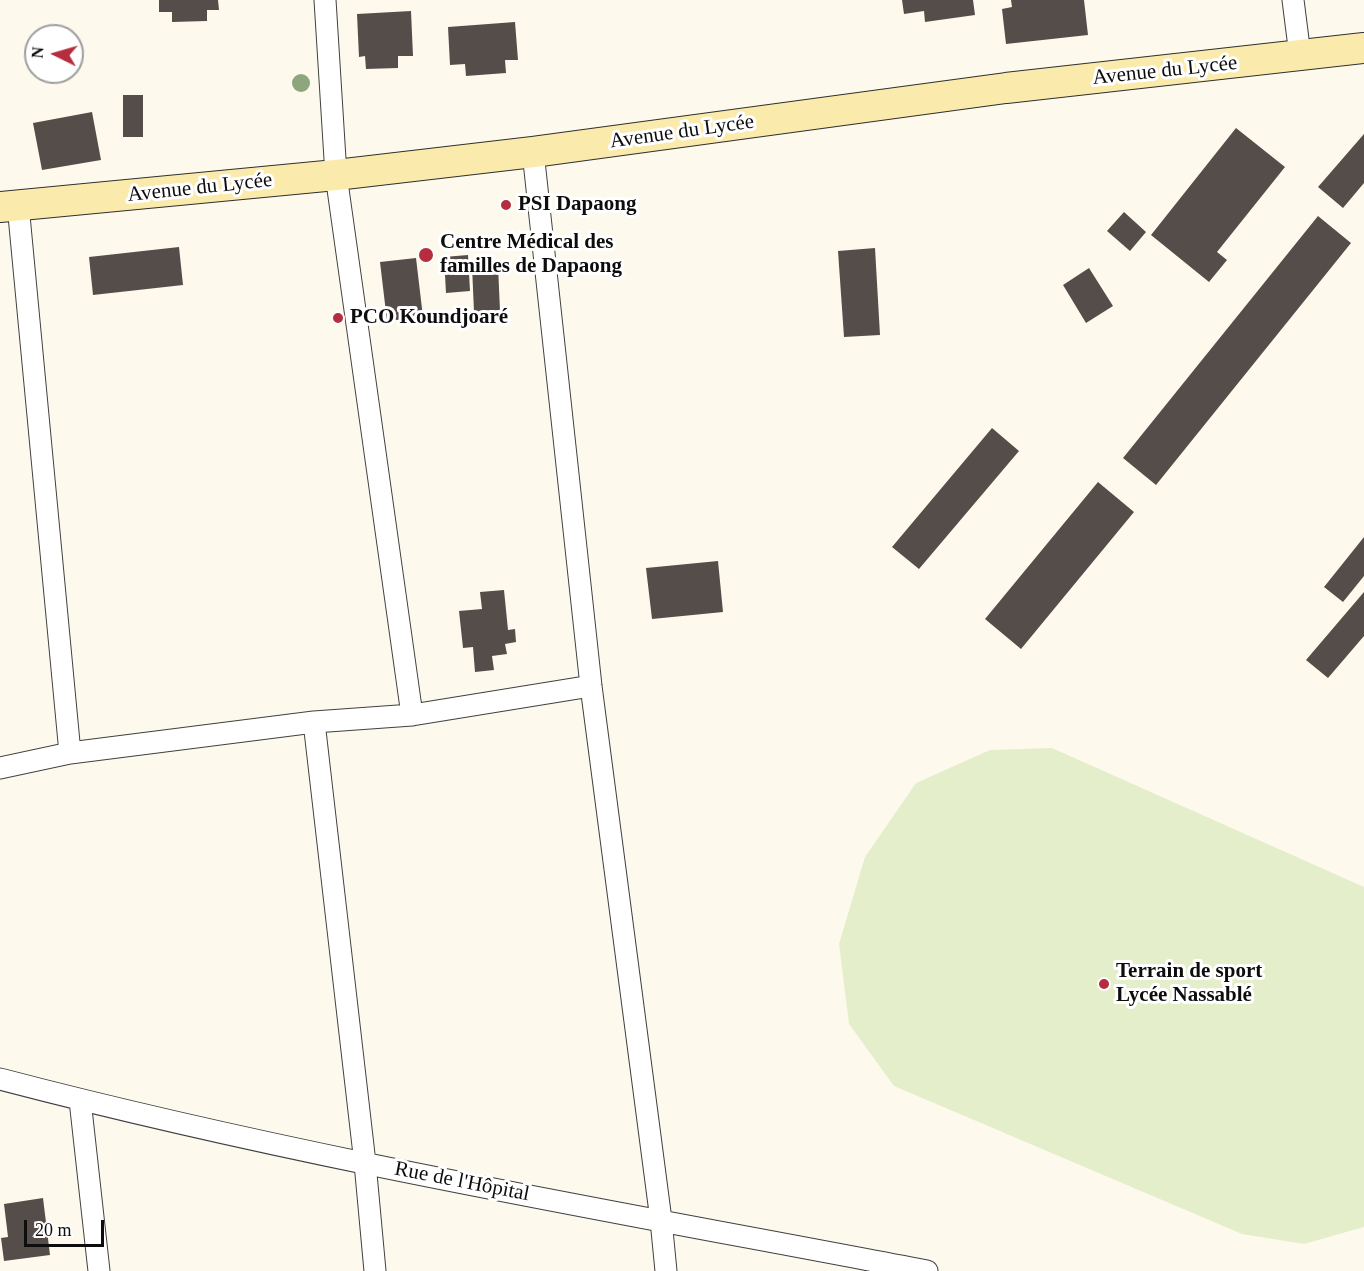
<!DOCTYPE html>
<html>
<head>
<meta charset="utf-8">
<style>
  body { margin:0 }
  #map { position:relative; width:1364px; height:1271px; overflow:hidden; background:#fef9ed; font-family:Georgia,serif }
  canvas { display:block }
  .north { position:absolute; left:24px; top:24px; width:60px; height:60px; box-sizing:border-box; background:#fff; border:2px solid #9e9e9e; border-radius:50%; rotate:275deg; font-size:16px; font-weight:700; line-height:24px; text-align:center; color:#0d0d0d }
  .north::after { content:''; display:block; margin:auto; width:21px; height:27px; background:#b52d3f; clip-path:polygon(50% 0,100% 100%,50% 72%,0 100%) }
  .scale { position:absolute; left:24px; top:1220px; width:80px; height:27px; box-sizing:border-box; border:3px solid #0d0d0d; border-top:0; padding-left:8px; font-size:18px; line-height:21px; white-space:nowrap; color:#0d0d0d; -webkit-text-stroke:4px #fff; paint-order:stroke }
</style>
</head>
<body>
<div id="map">
<canvas width="1364" height="1271"></canvas>
<div class="north">N</div>
<div class="scale">20 m</div>
</div>
<script>
const ctx = document.querySelector('canvas').getContext('2d');
ctx.lineJoin = 'round';
function fill(path, color) { ctx.fillStyle = color; ctx.fill(path, 'evenodd'); }
function trace(path, color, width, dash) { ctx.strokeStyle = color; ctx.lineWidth = width; ctx.lineCap = dash ? 'butt' : 'round'; ctx.setLineDash(dash || []); ctx.stroke(path); }
function label(font, color, halo, rows, align = 'center') {
  ctx.font = font + ' Georgia,serif'; ctx.lineWidth = 6; ctx.setLineDash([]); ctx.textBaseline = 'middle'; ctx.strokeStyle = halo; ctx.fillStyle = color; for (const [text, x, y, turn = 0] of rows) {
    ctx.save(); ctx.translate(x, y); ctx.rotate((+turn || 0) * Math.PI / 180); ctx.textAlign = isNaN(turn) ? turn : align; if (halo) ctx.strokeText(text, 0, 0); ctx.fillText(text, 0, 0); ctx.restore();
  }
}
fill(new Path2D(`
  M 1052,748 L 1364,887 L 1364,1227 L 1304,1244 L 1242,1234 L 894,1086 L 849,1024 L 839,944 L 865,857 L 916,783 L 990,750 Z`), '#e5eeca');
fill(new Path2D(`
  M 159,0 L 218,0 L 219,10 L 207,10 L 207,21 L 172,22 L 172,12 L 159,12 Z
  M 902,0 L 973,0 L 975,15 L 925,22 L 924,11 L 904,14 Z
  M 1011,0 L 1084,0 L 1088,35 L 1006,44 L 1002,9 L 1012,7 Z
  M 411,11 L 413,56 L 398,56 L 398,68 L 366,69 L 365,56 L 359,57 L 357,14 Z
  M 515,22 L 518,60 L 505,60 L 506,73 L 466,76 L 465,64 L 450,65 L 448,27 Z
  M 123,95 L 143,95 L 143,137 L 123,137 Z
  M 92,112 L 101,160 L 42,170 L 33,123 Z
  M 1236,128 L 1285,167 L 1217,252 L 1227,260 L 1209,282 L 1151,235 Z
  M 1364,134 L 1364,183 L 1343,208 L 1318,187 Z
  M 1124,212 L 1146,232 L 1130,251 L 1107,231 Z
  M 1318,216 L 1351,243 L 1156,485 L 1123,458 Z
  M 179,247 L 183,285 L 93,295 L 89,257 Z
  M 875,248 L 880,335 L 844,337 L 838,251 Z
  M 468,255 L 470,291 L 446,293 L 444,257 Z
  M 416,258 L 423,317 L 387,321 L 380,262 Z
  M 498,265 L 500,311 L 474,312 L 472,266 Z
  M 1089,268 L 1113,306 L 1086,323 L 1063,285 Z
  M 992,428 L 1019,451 L 919,569 L 892,547 Z
  M 1098,482 L 1134,512 L 1021,649 L 985,619 Z
  M 1364,537 L 1364,576 L 1343,602 L 1324,587 Z
  M 718,561 L 723,612 L 652,619 L 646,568 Z
  M 504,590 L 508,630 L 515,629 L 516,642 L 505,644 L 507,654 L 492,656 L 494,670 L 475,672 L 473,647 L 463,648 L 459,611 L 482,609 L 480,592 Z
  M 1364,592 L 1364,636 L 1328,678 L 1306,660 Z
  M 43,1198 L 50,1255 L 4,1261 L 1,1238 L 8,1237 L 4,1204 Z`), '#554d4a');
const street = new Path2D(`
  M 325,0 L 336,175 L 412,715
  M 1293,0 L 1300,55
  M 533,152 L 591,686 L 661,1220 L 666,1271
  M 18,205 L 70,753
  M 314,722 L 365,1163 L 375,1271
  M 0,768 L 70,753 L 314,722 L 412,715 L 591,686
  M 0,1079 C 305,1159 618,1212 927,1271
  M 80,1100 L 99,1271`);
const secondary = new Path2D(`
  M 0,207 L 336,175 L 533,152 L 1006,88 L 1364,48`);
trace(street, '#404040', 23);
trace(secondary, '#2f2f2f', 32);
trace(street, '#fff', 21);
trace(secondary, '#faebac', 30);
ctx.fillStyle = '#8fa57d';
for (const [x, y] of [
  [301,83]
]) { ctx.beginPath(); ctx.arc(x, y, 9, 0, 2 * Math.PI); ctx.fill(); }
for (const [x, y, r, color] of [
  [506,205,6,"#b52d3f"],
  [426,255,8,"#b52d3f"],
  [338,318,6,"#b52d3f"],
  [1104,984,6,"#b52d3f"]
]) { const dot = new Path2D(); dot.arc(x, y, r, 0, 2 * Math.PI); ctx.fillStyle = color; ctx.fill(dot); trace(dot, '#fff', 2); }
label('21px', '#0d0d0d', '#fff', [
  ["Avenue du Lycée",1165,71,-6],
  ["Avenue du Lycée",682,132,-8],
  ["Avenue du Lycée",200,188,-6],
  ["Rue de l'Hôpital",462,1182,11]
]);
label('bold 21px', '#0d0d0d', '#fff', [
  ["PSI Dapaong",518,205],
  ["Centre Médical des",440,243],
  ["familles de Dapaong",440,267],
  ["PCO Koundjoaré",350,318],
  ["Terrain de sport",1116,972],
  ["Lycée Nassablé",1116,996]
], 'left');
</script>
</body>
</html>
